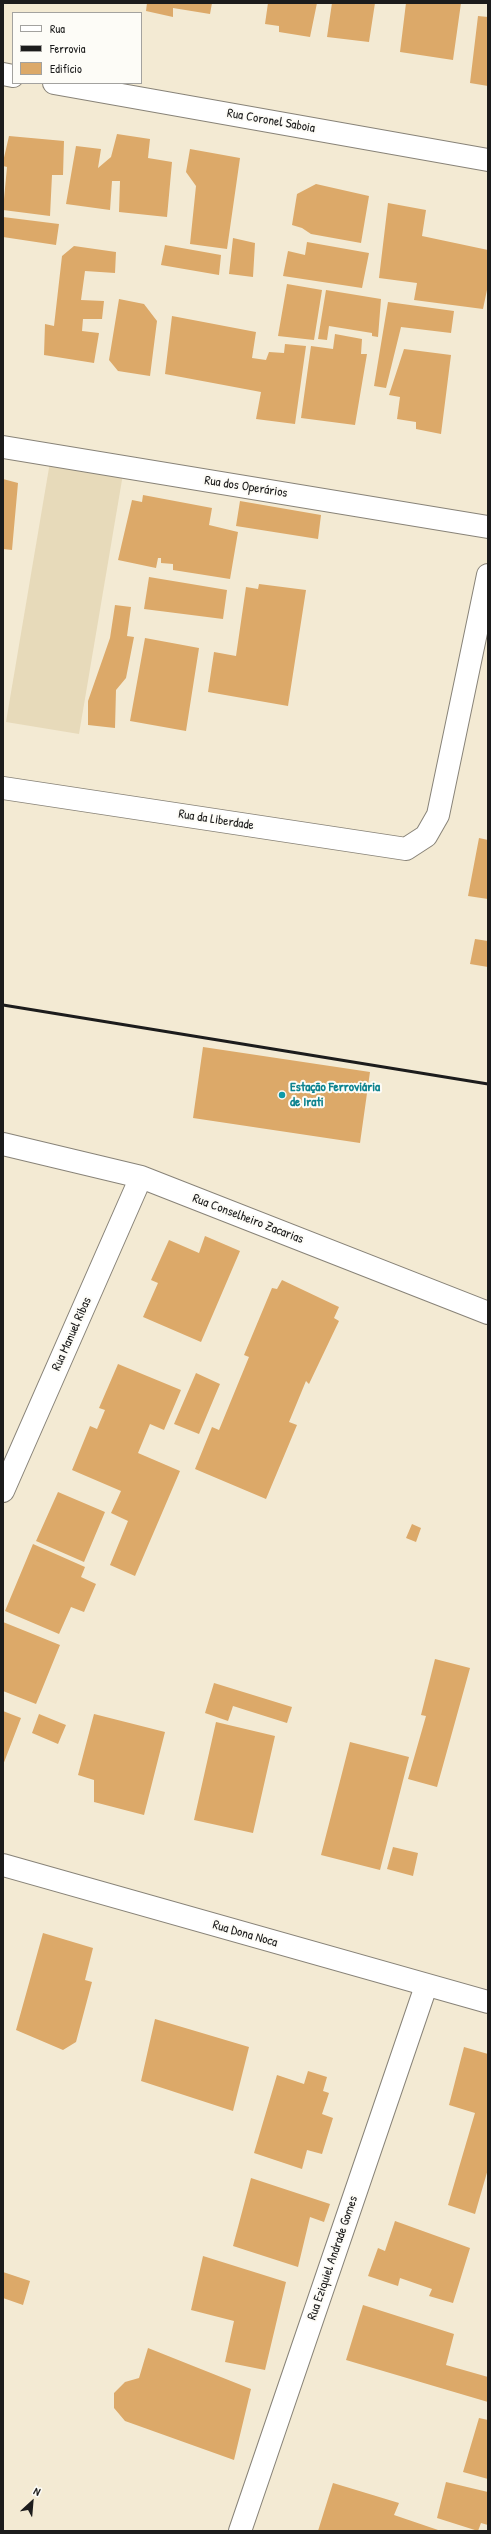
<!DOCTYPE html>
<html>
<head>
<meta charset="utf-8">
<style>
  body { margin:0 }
  #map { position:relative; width:491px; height:2534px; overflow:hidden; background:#f3ead3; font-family:"Patrick Hand",sans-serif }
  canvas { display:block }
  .frame { position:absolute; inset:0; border:4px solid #1c1c1c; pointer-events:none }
  .legend { position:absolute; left:12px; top:12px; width:130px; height:72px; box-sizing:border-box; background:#fdfcf7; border:1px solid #a3a29f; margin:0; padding:5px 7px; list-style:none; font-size:12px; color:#1c1c1c }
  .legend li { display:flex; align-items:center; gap:8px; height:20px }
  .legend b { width:20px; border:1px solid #a3a29f }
  .north { position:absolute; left:12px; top:2482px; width:40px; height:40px; -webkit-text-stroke:3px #fdfcf7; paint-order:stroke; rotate:26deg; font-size:11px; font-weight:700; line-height:16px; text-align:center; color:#1c1c1c }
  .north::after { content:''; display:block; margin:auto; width:14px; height:18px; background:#1c1c1c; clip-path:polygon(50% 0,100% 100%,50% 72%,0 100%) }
</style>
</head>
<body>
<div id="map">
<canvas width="491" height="2534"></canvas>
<div class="frame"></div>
<ul class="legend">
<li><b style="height:5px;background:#fff"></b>Rua</li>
<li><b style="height:5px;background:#1c1c1c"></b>Ferrovia</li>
<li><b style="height:11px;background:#dca969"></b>Edifício</li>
</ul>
<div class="north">N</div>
</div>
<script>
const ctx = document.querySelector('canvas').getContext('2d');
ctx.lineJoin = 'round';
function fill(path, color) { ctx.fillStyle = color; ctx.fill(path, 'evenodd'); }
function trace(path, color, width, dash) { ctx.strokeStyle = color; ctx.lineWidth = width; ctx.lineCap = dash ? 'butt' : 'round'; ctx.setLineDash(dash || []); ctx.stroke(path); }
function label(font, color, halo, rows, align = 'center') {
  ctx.font = font + ' "Patrick Hand",sans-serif'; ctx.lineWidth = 4; ctx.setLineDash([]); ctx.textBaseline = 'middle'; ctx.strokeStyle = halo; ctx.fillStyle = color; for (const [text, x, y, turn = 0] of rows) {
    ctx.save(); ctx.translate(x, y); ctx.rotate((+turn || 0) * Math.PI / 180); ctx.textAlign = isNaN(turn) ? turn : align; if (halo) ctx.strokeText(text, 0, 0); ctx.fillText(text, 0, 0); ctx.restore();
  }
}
fill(new Path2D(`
  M 51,456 L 124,468 L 79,734 L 6,722 Z`), '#e7daba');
fill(new Path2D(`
  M 147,3 L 212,3 L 210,14 L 173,8 L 173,17 L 146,11 Z
  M 268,3 L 317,3 L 310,37 L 279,32 L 279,26 L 265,24 Z
  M 332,3 L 375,3 L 369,42 L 327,37 Z
  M 406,3 L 461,3 L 453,60 L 400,52 Z
  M 478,16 L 488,17 L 488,86 L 470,83 Z
  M 117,134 L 150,139 L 148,158 L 172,162 L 167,217 L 119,212 L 120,181 L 112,181 L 110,210 L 66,204 L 76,146 L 101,149 L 98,168 L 111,157 Z
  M 9,136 L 64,141 L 63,175 L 52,175 L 50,216 L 3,210 L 7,167 L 3,166 L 3,162 Z
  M 190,149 L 240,158 L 227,249 L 190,244 L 196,186 L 186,172 Z
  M 316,184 L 369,196 L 361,243 L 311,234 L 302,228 L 292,225 L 297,194 Z
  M 388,203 L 426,210 L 422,236 L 488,250 L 488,285 L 483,309 L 414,300 L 417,283 L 379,278 Z
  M 3,217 L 59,224 L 56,245 L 3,237 Z
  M 233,238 L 255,243 L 253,277 L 229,274 Z
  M 307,242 L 369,253 L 362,288 L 283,276 L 288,251 L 305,255 Z
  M 165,245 L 221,255 L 219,275 L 161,265 Z
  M 74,246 L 116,252 L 115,273 L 85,271 L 81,300 L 104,301 L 102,319 L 83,319 L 82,331 L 99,333 L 94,363 L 44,355 L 45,324 L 54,326 L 62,256 Z
  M 287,284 L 322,290 L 314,340 L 278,336 Z
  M 326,290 L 381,299 L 378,337 L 372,336 L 372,333 L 329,326 L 327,340 L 318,339 Z
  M 119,299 L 144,304 L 157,321 L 150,376 L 118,371 L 109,360 Z
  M 388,302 L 454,311 L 451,333 L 401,327 L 386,388 L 374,386 Z
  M 172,316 L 256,332 L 252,358 L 266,360 L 269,352 L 284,353 L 285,344 L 306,346 L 295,424 L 256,419 L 261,392 L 165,374 Z
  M 335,334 L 362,339 L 361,354 L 367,354 L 355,425 L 301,418 L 311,346 L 333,349 Z
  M 404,349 L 451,355 L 441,434 L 416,429 L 416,422 L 397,419 L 400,397 L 389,395 Z
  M 3,479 L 18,483 L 12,550 L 3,549 Z
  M 143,495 L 212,508 L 209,525 L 238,532 L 230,579 L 173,570 L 173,564 L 161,563 L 161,558 L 158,558 L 156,568 L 118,560 L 132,500 L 142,502 Z
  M 240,501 L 321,515 L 318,539 L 236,526 Z
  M 149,577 L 227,590 L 223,619 L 144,609 Z
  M 259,584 L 306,590 L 288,706 L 208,692 L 214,652 L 236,656 L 246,587 L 258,589 Z
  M 115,605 L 131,607 L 127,636 L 134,637 L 126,678 L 116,690 L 115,728 L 88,725 L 88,701 L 110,638 Z
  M 145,638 L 199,648 L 186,731 L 130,721 Z
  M 479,838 L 488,840 L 488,899 L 468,896 Z
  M 475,939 L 488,941 L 488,967 L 470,964 Z
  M 203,1047 L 370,1072 L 360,1143 L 193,1118 Z
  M 205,1236 L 240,1251 L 201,1342 L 143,1317 L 158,1283 L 151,1280 L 169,1240 L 199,1253 Z
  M 282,1280 L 339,1307 L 334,1318 L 339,1321 L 309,1384 L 306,1381 L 289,1422 L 297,1425 L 266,1499 L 195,1469 L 212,1427 L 219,1430 L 249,1357 L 244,1355 L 272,1288 L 277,1289 Z
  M 118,1364 L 181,1390 L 164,1430 L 150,1424 L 138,1453 L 180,1471 L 135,1576 L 110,1565 L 128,1521 L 111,1513 L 121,1491 L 72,1470 L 90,1426 L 97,1429 L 105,1410 L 99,1408 Z
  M 196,1373 L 220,1384 L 199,1434 L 174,1424 Z
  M 58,1492 L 105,1512 L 84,1562 L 36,1541 Z
  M 412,1524 L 421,1528 L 416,1542 L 406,1538 Z
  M 33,1544 L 85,1567 L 81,1577 L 96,1584 L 84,1612 L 71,1607 L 59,1634 L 5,1611 Z
  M 3,1622 L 60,1645 L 36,1704 L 3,1691 Z
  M 435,1659 L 470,1668 L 437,1787 L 408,1779 L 426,1716 L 421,1715 Z
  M 214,1683 L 292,1707 L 287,1723 L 233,1706 L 228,1721 L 205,1713 Z
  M 3,1711 L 21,1718 L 3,1765 Z
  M 39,1714 L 66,1725 L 58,1744 L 32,1733 Z
  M 94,1714 L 165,1732 L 144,1815 L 94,1802 L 94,1780 L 78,1775 Z
  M 216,1722 L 275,1736 L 253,1833 L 194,1820 Z
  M 350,1742 L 409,1757 L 380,1870 L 321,1855 Z
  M 393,1847 L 418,1853 L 413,1876 L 387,1869 Z
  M 43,1933 L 93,1948 L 85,1980 L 92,1982 L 76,2042 L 63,2050 L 16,2030 Z
  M 155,2019 L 249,2047 L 233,2111 L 141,2081 Z
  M 464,2047 L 488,2054 L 488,2169 L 475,2214 L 448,2205 L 475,2113 L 449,2105 Z
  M 308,2071 L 327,2077 L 323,2091 L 329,2093 L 322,2114 L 333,2118 L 322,2154 L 307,2150 L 302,2169 L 254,2153 L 277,2075 L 304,2084 Z
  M 251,2178 L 330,2204 L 324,2222 L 310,2217 L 298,2267 L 233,2246 Z
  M 395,2221 L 470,2248 L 453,2303 L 429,2296 L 432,2289 L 400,2278 L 398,2286 L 368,2276 L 378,2248 L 385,2251 Z
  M 203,2256 L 286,2282 L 265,2370 L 225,2362 L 234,2321 L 191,2310 Z
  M 3,2272 L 30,2281 L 23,2305 L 3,2298 Z
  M 363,2305 L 454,2334 L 446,2365 L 488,2377 L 488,2402 L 346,2360 Z
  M 148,2348 L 251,2389 L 234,2460 L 125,2421 L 114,2408 L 114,2393 L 125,2382 L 139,2378 Z
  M 479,2418 L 488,2420 L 488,2479 L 463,2472 Z
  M 446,2482 L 488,2492 L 488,2525 L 481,2523 L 478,2531 L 437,2518 Z
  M 333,2483 L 399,2503 L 394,2515 L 441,2531 L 318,2531 Z`), '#dca969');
const minor = new Path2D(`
  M 3,74 L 13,76
  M 54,83 L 488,160
  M 3,447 L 488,527
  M 3,788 L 406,849 L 426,836 L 438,815 L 488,575
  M 3,1144 L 141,1177 L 488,1313
  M 3,1491 L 141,1177
  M 240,2531 L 426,1986`);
const tertiary = new Path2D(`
  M 3,1865 L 488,2002`);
trace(minor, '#888378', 24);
trace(tertiary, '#888378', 24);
trace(minor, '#fff', 22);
trace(tertiary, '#fff', 22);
trace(new Path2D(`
  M 3,1005 L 488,1084`), '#1c1c1c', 3);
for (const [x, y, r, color] of [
  [282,1095,4,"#0f9aa8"]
]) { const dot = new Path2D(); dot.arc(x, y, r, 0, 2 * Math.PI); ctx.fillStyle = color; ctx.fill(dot); trace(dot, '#fdfcf7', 1.5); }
label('13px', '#1c1c1c', '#fdfcf7', [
  ["Rua Coronel Saboia",271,121,10],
  ["Rua dos Operários",246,487,9],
  ["Rua da Liberdade",216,820,9],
  ["Rua Conselheiro Zacarias",248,1219,21],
  ["Rua Manuel Ribas",72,1334,-66],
  ["Rua Dona Noca",245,1934,16],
  ["Rua Eziquiel Andrade Gomes",333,2258,-71]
]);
label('bold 13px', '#0d838f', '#fdfcf7', [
  ["Estação Ferroviária",290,1088],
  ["de Irati",290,1103]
], 'left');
</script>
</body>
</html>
